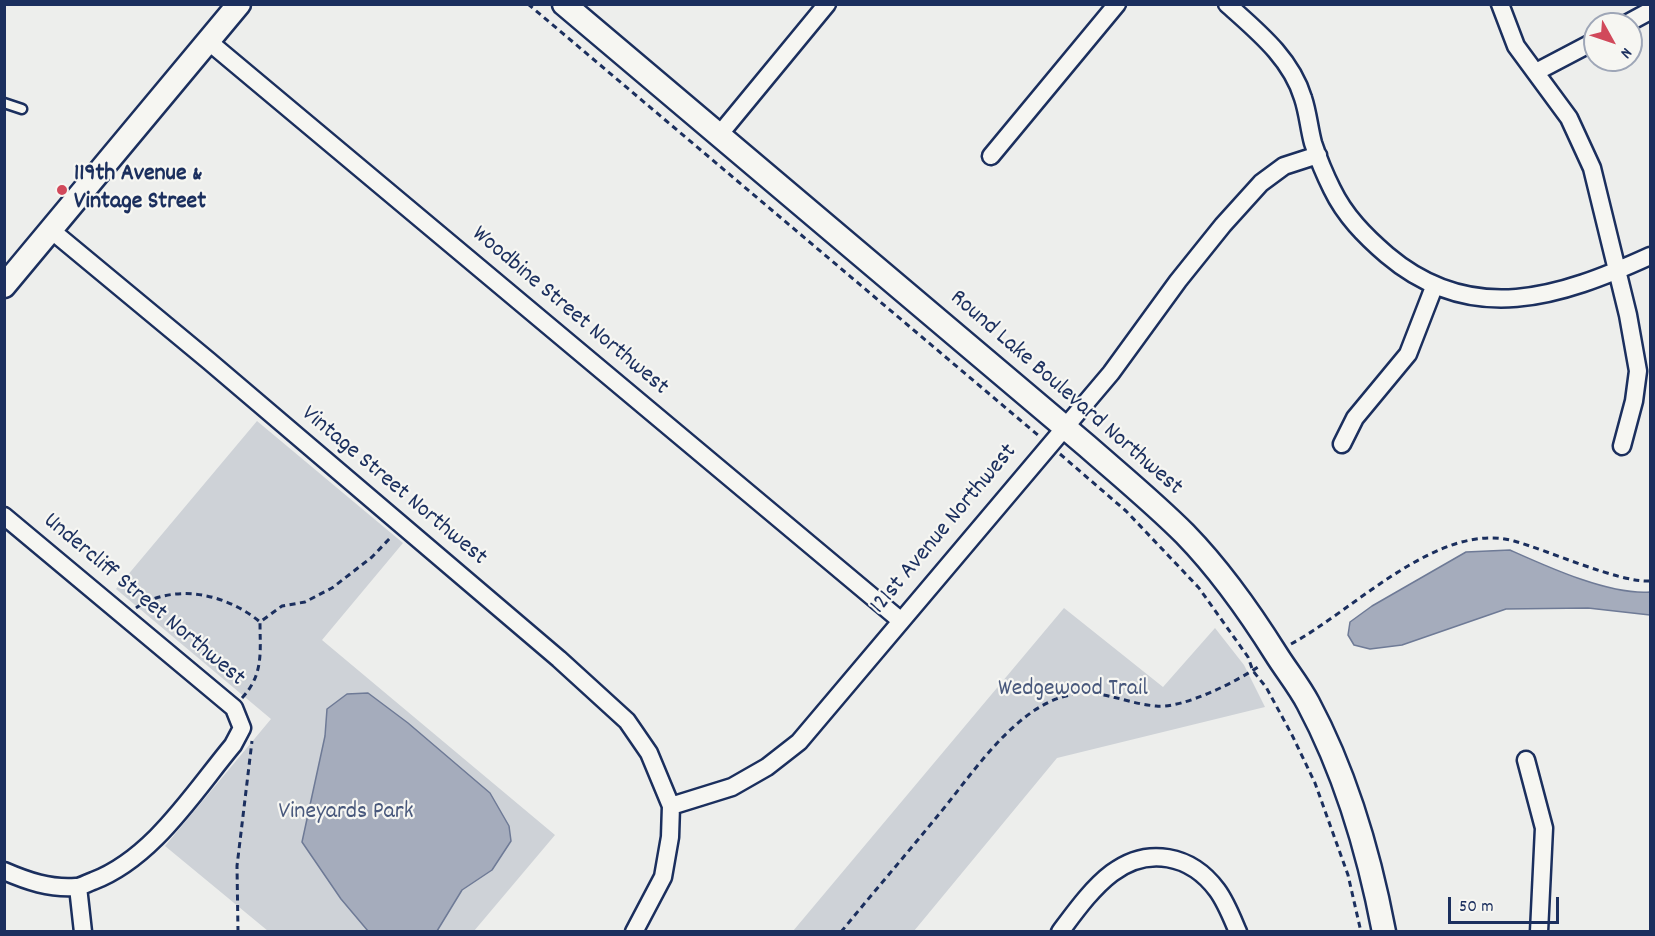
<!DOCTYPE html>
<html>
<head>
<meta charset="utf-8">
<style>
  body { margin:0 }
  #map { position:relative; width:1655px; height:936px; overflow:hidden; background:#edeeec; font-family:Dekko,sans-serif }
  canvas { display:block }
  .frame { position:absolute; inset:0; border:6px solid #1b2f5e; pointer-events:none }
  .north { position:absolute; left:1583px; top:12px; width:60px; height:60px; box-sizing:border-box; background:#f6f6f2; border:2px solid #9ea6b7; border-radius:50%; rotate:130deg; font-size:16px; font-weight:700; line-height:24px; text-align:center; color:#1b2f5e }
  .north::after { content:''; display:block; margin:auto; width:21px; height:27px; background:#d1495b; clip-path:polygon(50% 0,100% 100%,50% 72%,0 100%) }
  .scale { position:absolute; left:1448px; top:897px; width:111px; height:27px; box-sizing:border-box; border:3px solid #1b2f5e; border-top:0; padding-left:8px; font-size:18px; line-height:21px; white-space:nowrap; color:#1b2f5e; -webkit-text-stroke:4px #f6f6f2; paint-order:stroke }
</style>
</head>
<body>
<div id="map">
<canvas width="1655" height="936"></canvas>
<div class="frame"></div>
<div class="north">N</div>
<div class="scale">50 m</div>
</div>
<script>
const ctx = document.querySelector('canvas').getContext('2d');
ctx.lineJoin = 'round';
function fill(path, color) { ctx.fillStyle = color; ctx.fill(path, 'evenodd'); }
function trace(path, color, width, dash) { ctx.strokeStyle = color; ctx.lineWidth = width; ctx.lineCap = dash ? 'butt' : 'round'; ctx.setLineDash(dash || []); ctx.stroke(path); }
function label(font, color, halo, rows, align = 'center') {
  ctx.font = font + ' Dekko,sans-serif'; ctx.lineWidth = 4.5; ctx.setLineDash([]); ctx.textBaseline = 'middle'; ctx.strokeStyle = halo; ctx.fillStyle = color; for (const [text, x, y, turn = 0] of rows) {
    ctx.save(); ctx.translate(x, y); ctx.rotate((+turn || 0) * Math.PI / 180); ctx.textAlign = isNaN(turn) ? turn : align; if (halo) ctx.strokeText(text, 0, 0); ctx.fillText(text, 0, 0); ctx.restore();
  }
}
fill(new Path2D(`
  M 257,421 L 403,543 L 322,640 L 555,835 L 474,931 L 268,931 L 165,846 L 271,719 L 116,589 Z
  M 1064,608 L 1163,687 L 1215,628 L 1244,665 L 1265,707 L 1057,758 L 914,931 L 793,931 Z`), '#ced2d7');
const water = new Path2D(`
  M 1510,550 C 1548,567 1609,595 1650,592 L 1650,615 L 1588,608 L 1506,609 L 1402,645 L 1370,649 L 1354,645 L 1348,635 L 1350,622 L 1372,606 L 1466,552 Z
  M 368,693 L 408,723 L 490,793 L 509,826 L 511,841 L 492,870 L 462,890 L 437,931 L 368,931 L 341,899 L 302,842 L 325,736 L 327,709 L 347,694 Z`);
fill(water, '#a5acbc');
trace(water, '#6e7a96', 1.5);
const lane = new Path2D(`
  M 4,103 L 22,109`);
const street = new Path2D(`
  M 1227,4 C 1257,31 1291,58 1303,98 C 1308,113 1309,128 1313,143 C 1318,158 1325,175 1332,189 C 1345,216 1365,236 1387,255 C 1472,327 1560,297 1650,256
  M 1500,4 L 1516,46 L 1569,118 L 1592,168 L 1628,315 L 1638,371 L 1634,401 L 1622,446
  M 1626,24 L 1650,11
  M 208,41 L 900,620
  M 1536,72 L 1595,41
  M 719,135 L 827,4
  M 991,156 L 1117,4
  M 51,230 L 209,361 L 559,659 L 627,721 L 649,753 L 671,806
  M 1342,444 L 1355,418 L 1408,354 L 1434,287
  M 4,516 L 234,708 L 242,728 L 233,745 C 193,793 153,858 93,881 C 87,883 81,887 76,887 C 50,889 27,881 4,871
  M 1526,760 L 1544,828 L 1539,932
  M 78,887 L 83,932
  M 634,932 L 663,877 L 670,837 L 671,806 L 732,787 L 767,767 L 799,742 L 1111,373 L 1178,281 L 1223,225 L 1261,183 L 1284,166 L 1318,155
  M 1060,932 C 1075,912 1092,888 1112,873 C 1148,846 1191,855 1217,890 C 1226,902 1232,918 1238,932`);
const secondary = new Path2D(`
  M 564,4 L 1087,446 C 1120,475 1154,503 1185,534 C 1221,571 1249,611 1276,654 C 1286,670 1299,686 1308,703 C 1346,774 1369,853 1384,932
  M 4,286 L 239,4`);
trace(lane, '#1b2f5e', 13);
trace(street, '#1b2f5e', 21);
trace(secondary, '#1b2f5e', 27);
trace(new Path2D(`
  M 528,4 L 1039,436
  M 1060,454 L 1126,511 L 1183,571 L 1199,588 L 1248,657 L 1253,671 L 1266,687 L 1292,735 L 1315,783 L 1348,875 L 1361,932
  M 136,608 C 174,582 227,594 260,622
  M 1291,644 C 1353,611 1439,520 1514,541 C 1547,550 1620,583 1650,581
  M 242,698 C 264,674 260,652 260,622 L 282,606 L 305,602 L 332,588 L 372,557 L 392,536
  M 238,932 L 237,866 L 252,741
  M 841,932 C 872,894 904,857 935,819 C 969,779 1010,713 1062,697 C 1099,686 1121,703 1156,706 C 1183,709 1238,681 1261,665`), '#1b2f5e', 3, [6, 4.5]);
trace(lane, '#f6f6f2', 8);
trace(street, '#f6f6f2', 16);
trace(secondary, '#f6f6f2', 22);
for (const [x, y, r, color] of [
  [62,190,6,"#d1495b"]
]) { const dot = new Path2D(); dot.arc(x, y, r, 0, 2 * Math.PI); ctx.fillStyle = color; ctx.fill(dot); trace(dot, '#f6f6f2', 2); }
label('bold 24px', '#1b2f5e', '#f6f6f2', [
  ["119th Avenue &",74,176],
  ["Vintage Street",74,204]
], 'left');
label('24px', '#1b2f5e', '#f6f6f2', [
  ["Woodbine Street Northwest",569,312,40],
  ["Round Lake Boulevard Northwest",1065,394,41],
  ["Vintage Street Northwest",393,487,40],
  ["121st Avenue Northwest",945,530,-50],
  ["Undercliff Street Northwest",143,601,40]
]);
label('24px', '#48587c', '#f6f6f2', [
  ["Wedgewood Trail",1073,691],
  ["Vineyards Park",346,814]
]);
</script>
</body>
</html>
